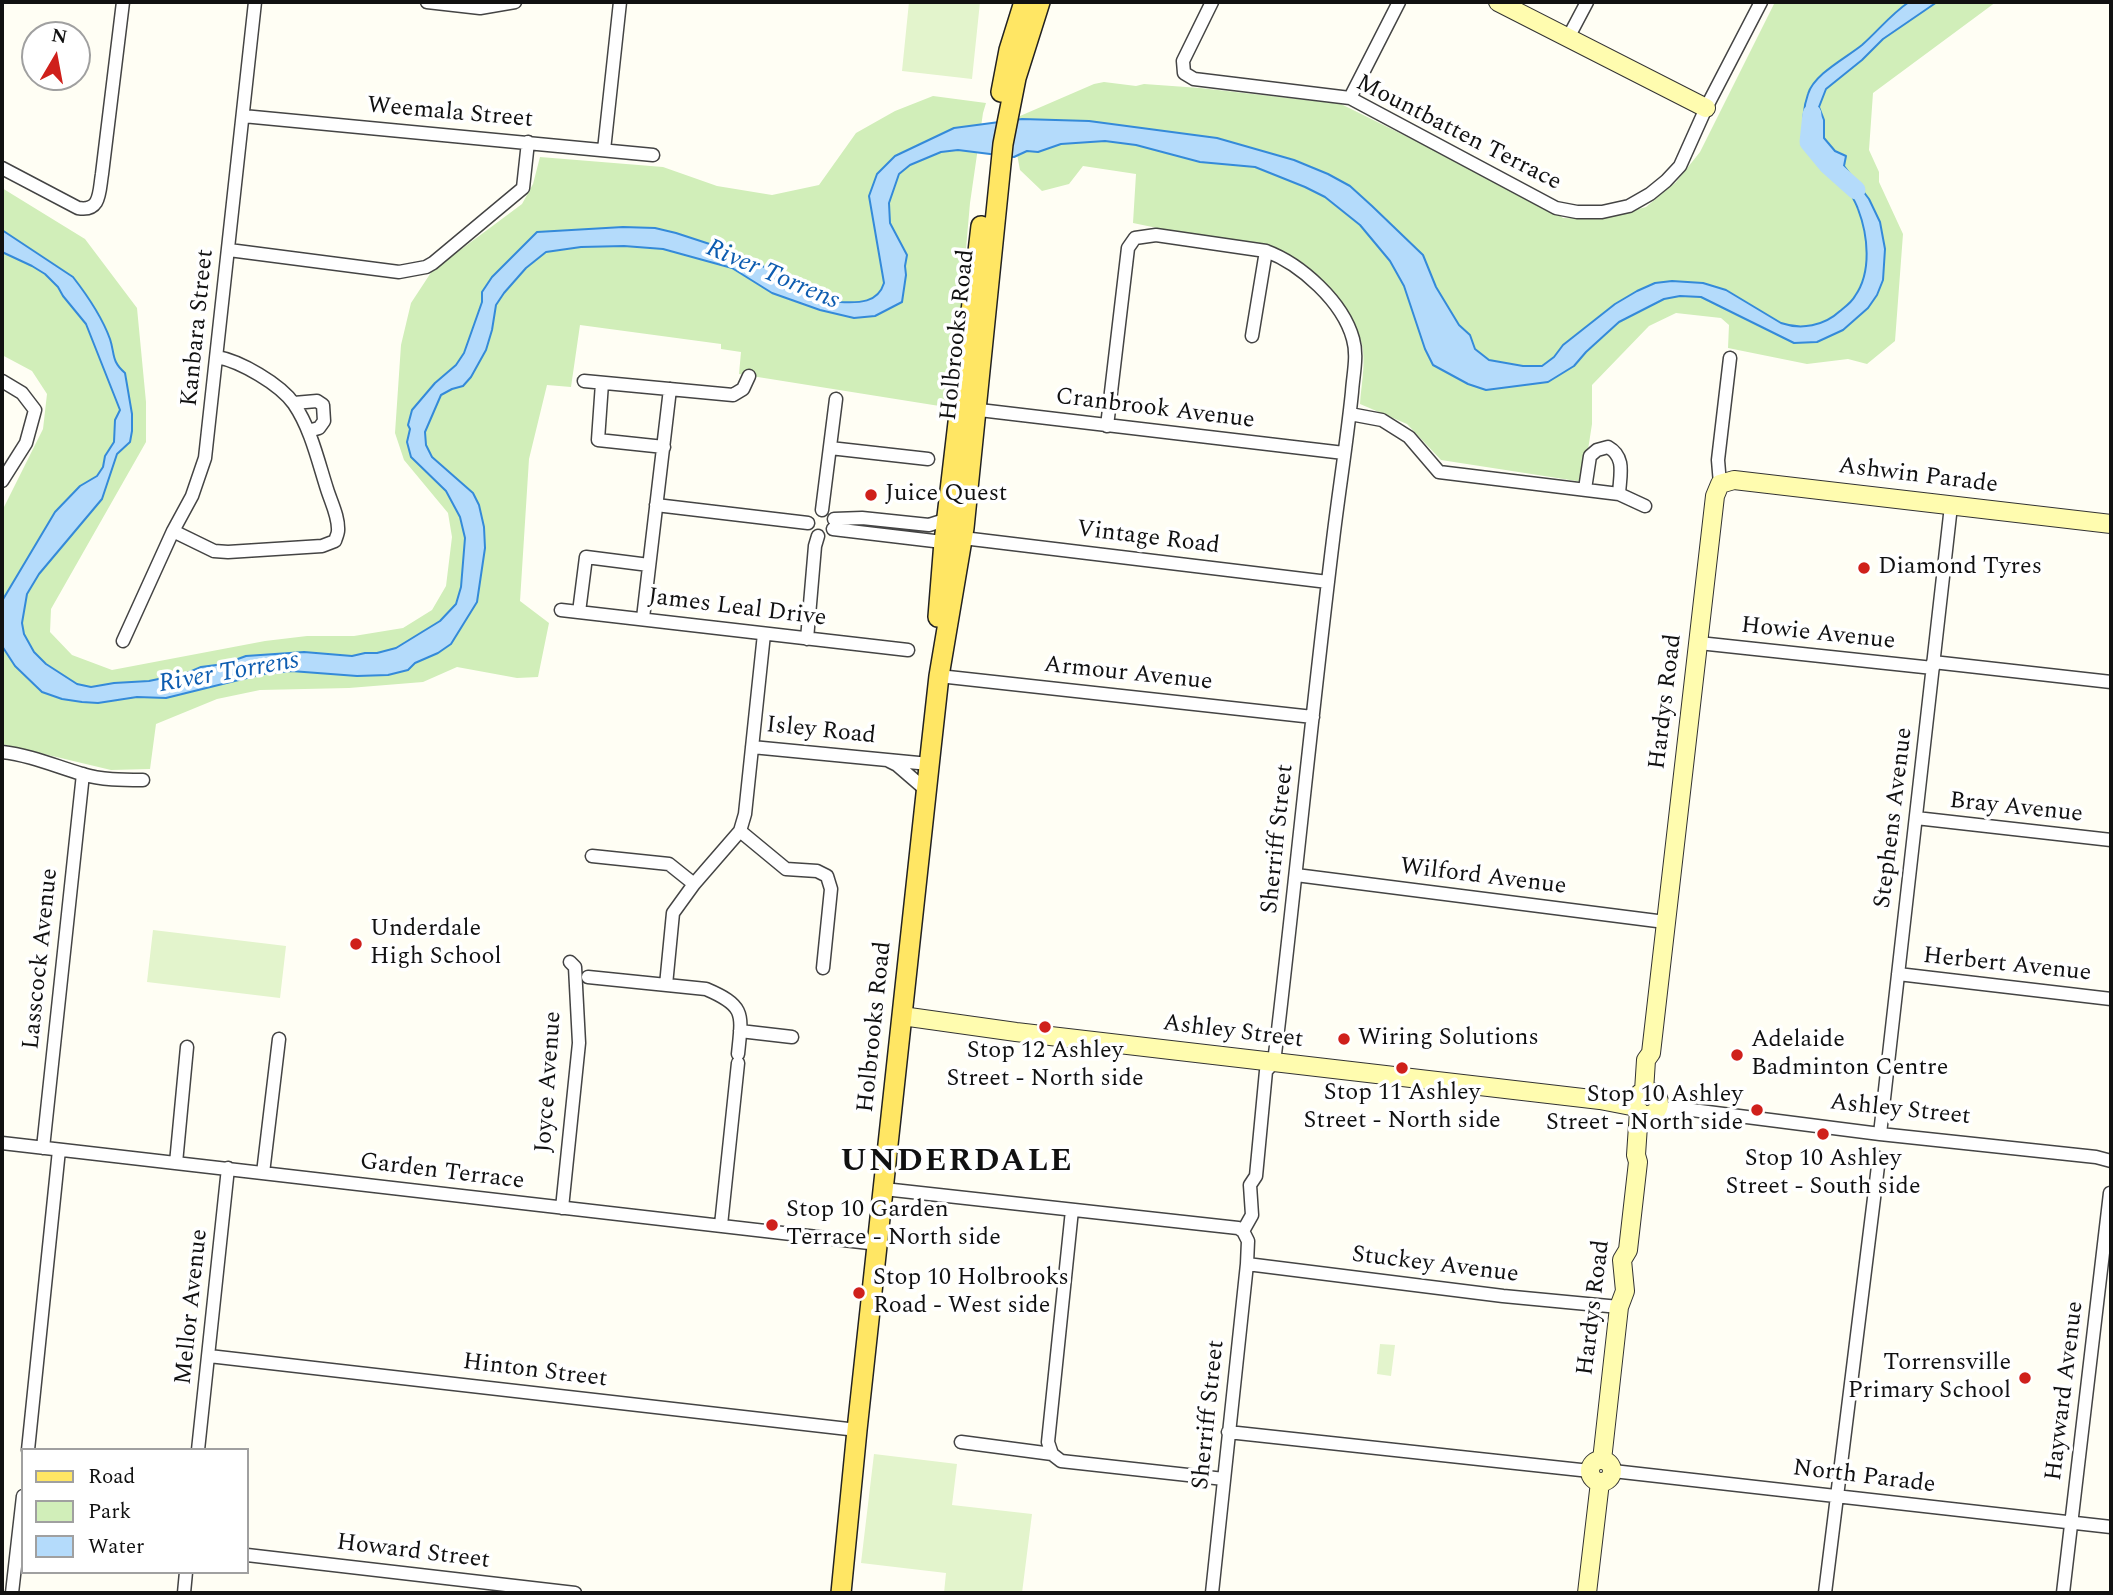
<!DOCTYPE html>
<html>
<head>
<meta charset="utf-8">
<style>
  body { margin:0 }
  #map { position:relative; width:2113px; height:1595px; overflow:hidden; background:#fffef4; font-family:Spectral,serif }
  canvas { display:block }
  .frame { position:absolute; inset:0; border:4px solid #111; pointer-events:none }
  .legend { position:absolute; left:21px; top:1448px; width:228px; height:126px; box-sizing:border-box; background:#fff; border:2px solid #a0a0a0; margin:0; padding:9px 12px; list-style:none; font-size:21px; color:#111 }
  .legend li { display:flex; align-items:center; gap:14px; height:35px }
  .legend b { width:35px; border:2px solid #a0a0a0 }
  .north { position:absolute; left:21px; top:21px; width:70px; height:70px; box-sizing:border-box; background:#fff; border:2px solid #a0a0a0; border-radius:50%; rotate:10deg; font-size:19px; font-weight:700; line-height:28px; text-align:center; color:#111 }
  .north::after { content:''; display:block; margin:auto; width:24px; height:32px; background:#cf201b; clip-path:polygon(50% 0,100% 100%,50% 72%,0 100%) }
</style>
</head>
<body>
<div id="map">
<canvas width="2113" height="1595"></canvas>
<div class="frame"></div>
<ul class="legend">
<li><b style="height:9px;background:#ffe664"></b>Road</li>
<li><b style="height:19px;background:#d1eeb9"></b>Park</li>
<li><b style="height:19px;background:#b4dbfb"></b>Water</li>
</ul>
<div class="north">N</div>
</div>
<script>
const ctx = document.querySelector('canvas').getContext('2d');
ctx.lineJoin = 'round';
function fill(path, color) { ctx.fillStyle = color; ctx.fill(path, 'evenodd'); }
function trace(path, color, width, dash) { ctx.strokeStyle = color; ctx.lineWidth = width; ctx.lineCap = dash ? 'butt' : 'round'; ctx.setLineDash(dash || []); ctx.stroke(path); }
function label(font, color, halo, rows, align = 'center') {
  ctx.font = font + ' Spectral,serif'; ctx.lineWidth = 7; ctx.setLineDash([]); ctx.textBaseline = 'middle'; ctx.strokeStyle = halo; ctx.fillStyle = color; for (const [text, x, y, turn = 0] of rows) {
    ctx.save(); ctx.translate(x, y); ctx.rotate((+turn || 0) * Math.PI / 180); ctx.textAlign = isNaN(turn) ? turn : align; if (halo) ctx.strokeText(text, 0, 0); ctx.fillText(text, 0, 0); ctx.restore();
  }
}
fill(new Path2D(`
  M 1775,2 L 1996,2 L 1873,93 L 1869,150 L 1879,172 L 1879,182 L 1903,234 L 1895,341 L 1867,364 L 1848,359 L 1807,364 L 1728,348 L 1729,325 L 1721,318 L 1676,313 L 1649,326 L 1592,385 L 1592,424 L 1583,482 L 1441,460 L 1407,424 L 1360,404 C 1361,387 1365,368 1363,351 C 1362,336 1351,320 1343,307 C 1301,243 1265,245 1196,235 C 1175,232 1154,227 1133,223 L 1136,174 L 1083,166 L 1069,184 L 1042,191 L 1020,170 L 1014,138 L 1020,116 L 1094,84 L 1104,82 L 1136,86 L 1144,84 L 1200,88 L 1341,104 L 1549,207 L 1563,218 L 1602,219 L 1646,207 L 1676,182 L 1700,152 Z
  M 933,96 L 986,103 L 983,113 L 970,203 L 952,408 L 739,374 L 741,352 L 721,349 L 721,344 L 580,325 L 571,387 L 547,385 L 529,459 L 520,601 L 549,623 L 538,677 L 517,678 L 457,667 L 423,682 L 349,688 L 260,690 L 217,699 L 156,724 L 150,769 L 111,770 L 2,744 L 2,511 L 43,429 L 47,394 L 32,371 L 2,355 L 2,188 L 85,239 L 137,308 L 146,402 L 146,442 L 51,609 L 50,632 L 72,655 L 112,670 L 265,641 L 307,636 L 354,636 L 403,628 L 432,610 L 446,586 L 452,537 L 448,513 L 404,460 L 395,433 L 401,345 L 411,303 L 432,271 L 522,204 L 533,184 L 540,157 L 663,167 L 717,186 L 772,195 L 819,185 L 856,133 L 895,111 Z`), '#d1eeb9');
fill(new Path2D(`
  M 909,2 L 980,2 L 972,79 L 902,71 Z
  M 153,930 L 286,946 L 280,998 L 147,982 Z
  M 1380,1344 L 1395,1345 L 1391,1376 L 1377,1374 Z
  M 874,1454 L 957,1464 L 952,1505 L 1032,1514 L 1022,1593 L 944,1593 L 946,1573 L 861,1563 Z`), '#e3f4cc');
const water = new Path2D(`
  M 1909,2 L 1937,2 L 1883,39 L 1862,60 L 1826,89 L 1819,107 L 1824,120 L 1824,138 L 1835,151 L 1846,156 L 1844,166 L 1869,199 L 1880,222 L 1885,249 L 1883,280 L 1877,295 L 1868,308 L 1843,330 L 1817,342 L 1794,343 L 1701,297 L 1680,296 L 1664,299 L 1619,322 L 1586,352 L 1574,366 L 1548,382 L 1486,390 L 1468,384 L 1433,365 L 1425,349 L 1404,286 L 1390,261 L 1360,225 L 1325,197 L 1305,187 L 1255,167 L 1200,162 L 1136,145 L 1105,141 L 1061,144 L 1038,152 L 1027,151 L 1014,157 L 958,150 L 941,152 L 910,165 L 899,174 L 889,203 L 890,223 L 907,255 L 905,266 L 906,275 L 902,302 L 875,316 L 854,318 L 820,310 L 772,293 L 732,268 L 663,249 L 624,246 L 581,247 L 546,252 L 526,268 L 504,293 L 496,305 L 492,330 L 486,350 L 471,377 L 463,386 L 452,389 L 441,395 L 425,432 L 426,445 L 432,457 L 473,493 L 479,505 L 484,527 L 485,548 L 477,602 L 451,644 L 438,653 L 415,663 L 408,670 L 388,675 L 357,676 L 291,671 L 263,674 L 166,698 L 137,697 L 98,703 L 82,702 L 62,699 L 42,692 L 15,666 L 2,646 L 2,601 L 55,512 L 80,486 L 97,476 L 103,467 L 105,456 L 114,442 L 115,420 L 120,410 L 86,324 L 63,296 L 58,287 L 45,274 L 32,266 L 2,252 L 2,230 L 73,277 C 87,295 102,317 110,339 C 115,354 111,361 125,373 L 132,414 L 132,431 L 130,442 L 117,454 L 102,499 L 39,574 L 27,594 L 22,623 L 24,634 L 34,652 L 46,664 L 77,684 L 91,687 L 114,683 L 149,681 L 187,673 L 201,667 L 224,664 L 246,656 L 304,652 L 352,656 L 365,653 L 377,653 L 396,648 L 440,621 L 456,604 L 461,587 L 465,538 L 460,517 L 446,491 L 411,457 L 407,442 L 410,429 L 408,425 L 412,410 L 435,383 L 456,365 L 464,353 L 482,302 L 482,292 L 492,277 L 537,232 L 623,227 L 655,228 L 676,233 L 728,250 L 840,302 C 859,303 878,303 884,283 L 869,196 L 877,174 L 895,156 L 954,128 L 1022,119 L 1089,121 L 1217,138 L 1294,160 L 1328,174 L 1350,186 L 1372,206 L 1423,255 L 1436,287 L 1459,325 L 1470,335 L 1475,349 L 1489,360 L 1523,366 L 1542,366 L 1554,357 L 1563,345 L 1615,304 L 1637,291 L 1655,283 L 1672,281 L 1703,283 L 1726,290 L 1781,323 C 1801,330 1824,326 1840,311 C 1845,307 1852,302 1855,296 C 1872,272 1868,235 1858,209 C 1853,195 1842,180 1834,168 C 1826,157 1812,147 1806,136 C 1801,125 1804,105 1808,94 C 1814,74 1846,58 1862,45 C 1878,31 1891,14 1909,2 Z`);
fill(water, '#b4dbfb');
trace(water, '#348ad9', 2);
trace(new Path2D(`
  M 1812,114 L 1809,142 L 1828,165 L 1856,190`), '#b4dbfb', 19);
const street = new Path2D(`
  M 427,2 L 480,8 L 515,2
  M 1212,2 L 1183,61 L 1184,73 L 1194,79 L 1350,98 L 1556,208 L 1577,212 L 1602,212 L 1629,206 L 1650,194 L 1666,181 L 1680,166 L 1706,108 L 1761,2
  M 1568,38 L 1587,2
  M 1350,98 L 1399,2
  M 243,116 L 653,155
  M 604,150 L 620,2
  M 2,168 L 78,208 C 101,212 99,192 102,174 L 123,2
  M 229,250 L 399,272 L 426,267 L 433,263 L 523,188 L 528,142
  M 1252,336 L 1266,251
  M 2,381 L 22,393 L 35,410 L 26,443 L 2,481
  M 584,381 L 733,395 L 743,389 L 749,376
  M 602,383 L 598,440 L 664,447
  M 294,403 L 317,401 L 323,405 L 324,421 L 319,428 L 308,431
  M 971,409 L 1344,453
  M 1350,414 L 1382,420 L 1409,437 L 1439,472 L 1619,494 L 1645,506
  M 1107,426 L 1128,248 L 1135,238 L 1156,235 L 1266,251 C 1301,264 1343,302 1353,339 C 1358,356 1353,375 1352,392 C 1347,441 1339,490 1333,540 C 1313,703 1297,867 1278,1030 L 1274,1062 L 1266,1071 L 1256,1176 L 1250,1185 L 1252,1215 L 1243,1231
  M 830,448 L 928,459
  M 1720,484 L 1718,460 L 1730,358
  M 1585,489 L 1590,456 L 1597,450 L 1608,447 C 1626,457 1620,475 1619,494
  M 656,505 L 808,523
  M 822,510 L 836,399
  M 834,519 L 862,518 L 929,525 L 948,519
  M 833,529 L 951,543
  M 173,531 L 214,551 L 228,552 L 322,546 L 335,541 C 336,538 338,533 338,531 C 339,517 331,502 327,489 C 318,461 311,429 294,404 C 280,384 240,361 217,357
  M 963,538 L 1328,582
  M 561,610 L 908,650
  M 579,612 L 586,557 L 649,565
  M 643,618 L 670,389
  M 807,639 L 815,546 L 818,536
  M 123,641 L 173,531 L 192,496 L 205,458 L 255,2
  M 1699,643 L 1933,668
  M 1933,662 L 2111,682
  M 939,676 L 1313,717
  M 752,747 L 929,764
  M 2,752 C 30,755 55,766 82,774 C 102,780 122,780 143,780
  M 889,761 L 897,765 L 926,790
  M 1916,818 L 2111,840
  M 740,831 L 786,869 L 817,871 L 827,876 L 831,889 L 823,968
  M 592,856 L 669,864 L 694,884
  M 1296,875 L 1665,922
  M 1898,974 L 2111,999
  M 588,977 L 706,989 C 746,1006 742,1014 738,1054
  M 666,985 L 673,913 L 694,884 L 740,831 L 745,814 L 764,634
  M 740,1031 L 792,1037
  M 1656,1109 L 1684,1109 L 1880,1134 L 2096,1157 L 2111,1161
  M 1880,1134 L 1951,506
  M 2,1143 L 878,1244
  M 43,1148 L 83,774
  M 176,1163 L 187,1047
  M 263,1173 L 279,1039
  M 884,1189 L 1238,1228 L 1243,1231
  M 562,1208 L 579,1043 L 575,967 L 570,962
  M 1072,1210 L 1048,1442 L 1052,1454 L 1061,1461 L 1224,1479
  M 721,1225 L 738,1063
  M 1247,1264 L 1503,1296 L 1619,1307
  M 209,1356 L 857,1430
  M 1228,1432 L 1590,1471
  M 961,1442 L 1052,1454
  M 28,1450 L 59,1150
  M 198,1450 L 228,1168
  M 1613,1471 L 2111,1527
  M 247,1555 L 575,1593
  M 12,1593 L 23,1496
  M 184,1593 L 186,1572
  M 1212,1593 L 1247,1264 L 1248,1241 L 1243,1231
  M 1825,1593 L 1879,1158
  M 2063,1593 L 2110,1193`);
const secondary = new Path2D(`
  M 1498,2 L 1706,108
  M 902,1016 L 1016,1032 L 1600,1100 L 1636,1107
  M 1644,1091 L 1646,1060 L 1651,1053 L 1715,496 L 1720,484 L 1734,480 L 2111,524
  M1635 1103a12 12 0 1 1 24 0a12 12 0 1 1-24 0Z
  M 1602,1460 L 1619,1307 L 1625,1291 L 1622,1260 L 1628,1250 L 1638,1162 L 1636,1155 L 1639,1111
  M1590 1471a11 11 0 1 1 22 0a11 11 0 1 1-22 0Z
  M 1587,1593 L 1600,1482`);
const primary = new Path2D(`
  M 1001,92 L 1009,50 L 1024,2
  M 938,617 L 944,542 L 981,226
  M 841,1593 L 857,1430 L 931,748 L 939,676 L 964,528 L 1003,144 L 1016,78 L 1040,2`);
trace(street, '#444', 15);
trace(secondary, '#333', 20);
trace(primary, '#222', 22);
trace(street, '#fff', 12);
trace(secondary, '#fffcaf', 18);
trace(primary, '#ffe664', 19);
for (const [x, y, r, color] of [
  [871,495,7,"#cf201b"],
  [1864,568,7,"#cf201b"],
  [356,944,7,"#cf201b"],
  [1045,1027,7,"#cf201b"],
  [1344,1039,7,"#cf201b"],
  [1737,1055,7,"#cf201b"],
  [1402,1068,7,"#cf201b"],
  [1757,1110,7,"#cf201b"],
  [1823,1134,7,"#cf201b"],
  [772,1225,7,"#cf201b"],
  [859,1293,7,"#cf201b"],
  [2025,1378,7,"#cf201b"]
]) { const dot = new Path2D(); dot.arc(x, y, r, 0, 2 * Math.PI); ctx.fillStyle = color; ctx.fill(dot); trace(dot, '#fff', 2.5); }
label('24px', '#111', '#fff', [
  ["Weemala Street",450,114,5],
  ["Mountbatten Terrace",1458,134,27],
  ["Kanbara Street",199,328,-84],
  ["Holbrooks Road",959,335,-84],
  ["Cranbrook Avenue",1155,410,7],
  ["Ashwin Parade",1918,477,7],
  ["Vintage Road",1148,539,7],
  ["James Leal Drive",737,609,7],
  ["Howie Avenue",1818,635,6],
  ["Armour Avenue",1128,675,6],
  ["Hardys Road",1667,702,-83],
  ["Isley Road",821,732,6],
  ["Bray Avenue",2016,809,6],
  ["Stephens Avenue",1895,818,-83],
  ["Sherriff Street",1279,839,-84],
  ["Wilford Avenue",1483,878,7],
  ["Lasscock Avenue",42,959,-84],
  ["Herbert Avenue",2007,966,6],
  ["Holbrooks Road",876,1027,-84],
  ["Ashley Street",1233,1033,7],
  ["Joyce Avenue",550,1082,-86],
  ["Ashley Street",1900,1111,6],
  ["Garden Terrace",442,1173,7],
  ["Stuckey Avenue",1435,1266,7],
  ["Mellor Avenue",193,1307,-84],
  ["Hardys Road",1595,1308,-83],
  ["Hinton Street",535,1372,7],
  ["Hayward Avenue",2066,1391,-83],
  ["Sherriff Street",1210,1415,-84],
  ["North Parade",1864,1478,7],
  ["Howard Street",413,1553,7]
]);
label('24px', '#111', '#fff', [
  ["Juice Quest",885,495],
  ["Diamond Tyres",1878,568],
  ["Underdale",370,930],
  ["High School",370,958],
  ["Wiring Solutions",1358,1039],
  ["Adelaide",1751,1041],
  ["Badminton Centre",1751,1069],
  ["Stop 12 Ashley",1045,1052,"center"],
  ["Street - North side",1045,1080,"center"],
  ["Stop 11 Ashley",1402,1094,"center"],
  ["Street - North side",1402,1122,"center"],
  ["Stop 10 Ashley",1743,1096,"right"],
  ["Street - North side",1743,1124,"right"],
  ["Stop 10 Ashley",1823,1160,"center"],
  ["Street - South side",1823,1188,"center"],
  ["Stop 10 Garden",786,1211],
  ["Terrace - North side",786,1239],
  ["Stop 10 Holbrooks",873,1279],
  ["Road - West side",873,1307],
  ["Torrensville",2011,1364,"right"],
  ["Primary School",2011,1392,"right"]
], 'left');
label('italic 26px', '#0d5cb0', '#fff', [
  ["River Torrens",772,276,23],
  ["River Torrens",229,674,-10]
]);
ctx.letterSpacing = '2px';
label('bold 32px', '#111', '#fff', [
  ["UNDERDALE",957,1164]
]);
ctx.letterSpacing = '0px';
</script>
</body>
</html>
